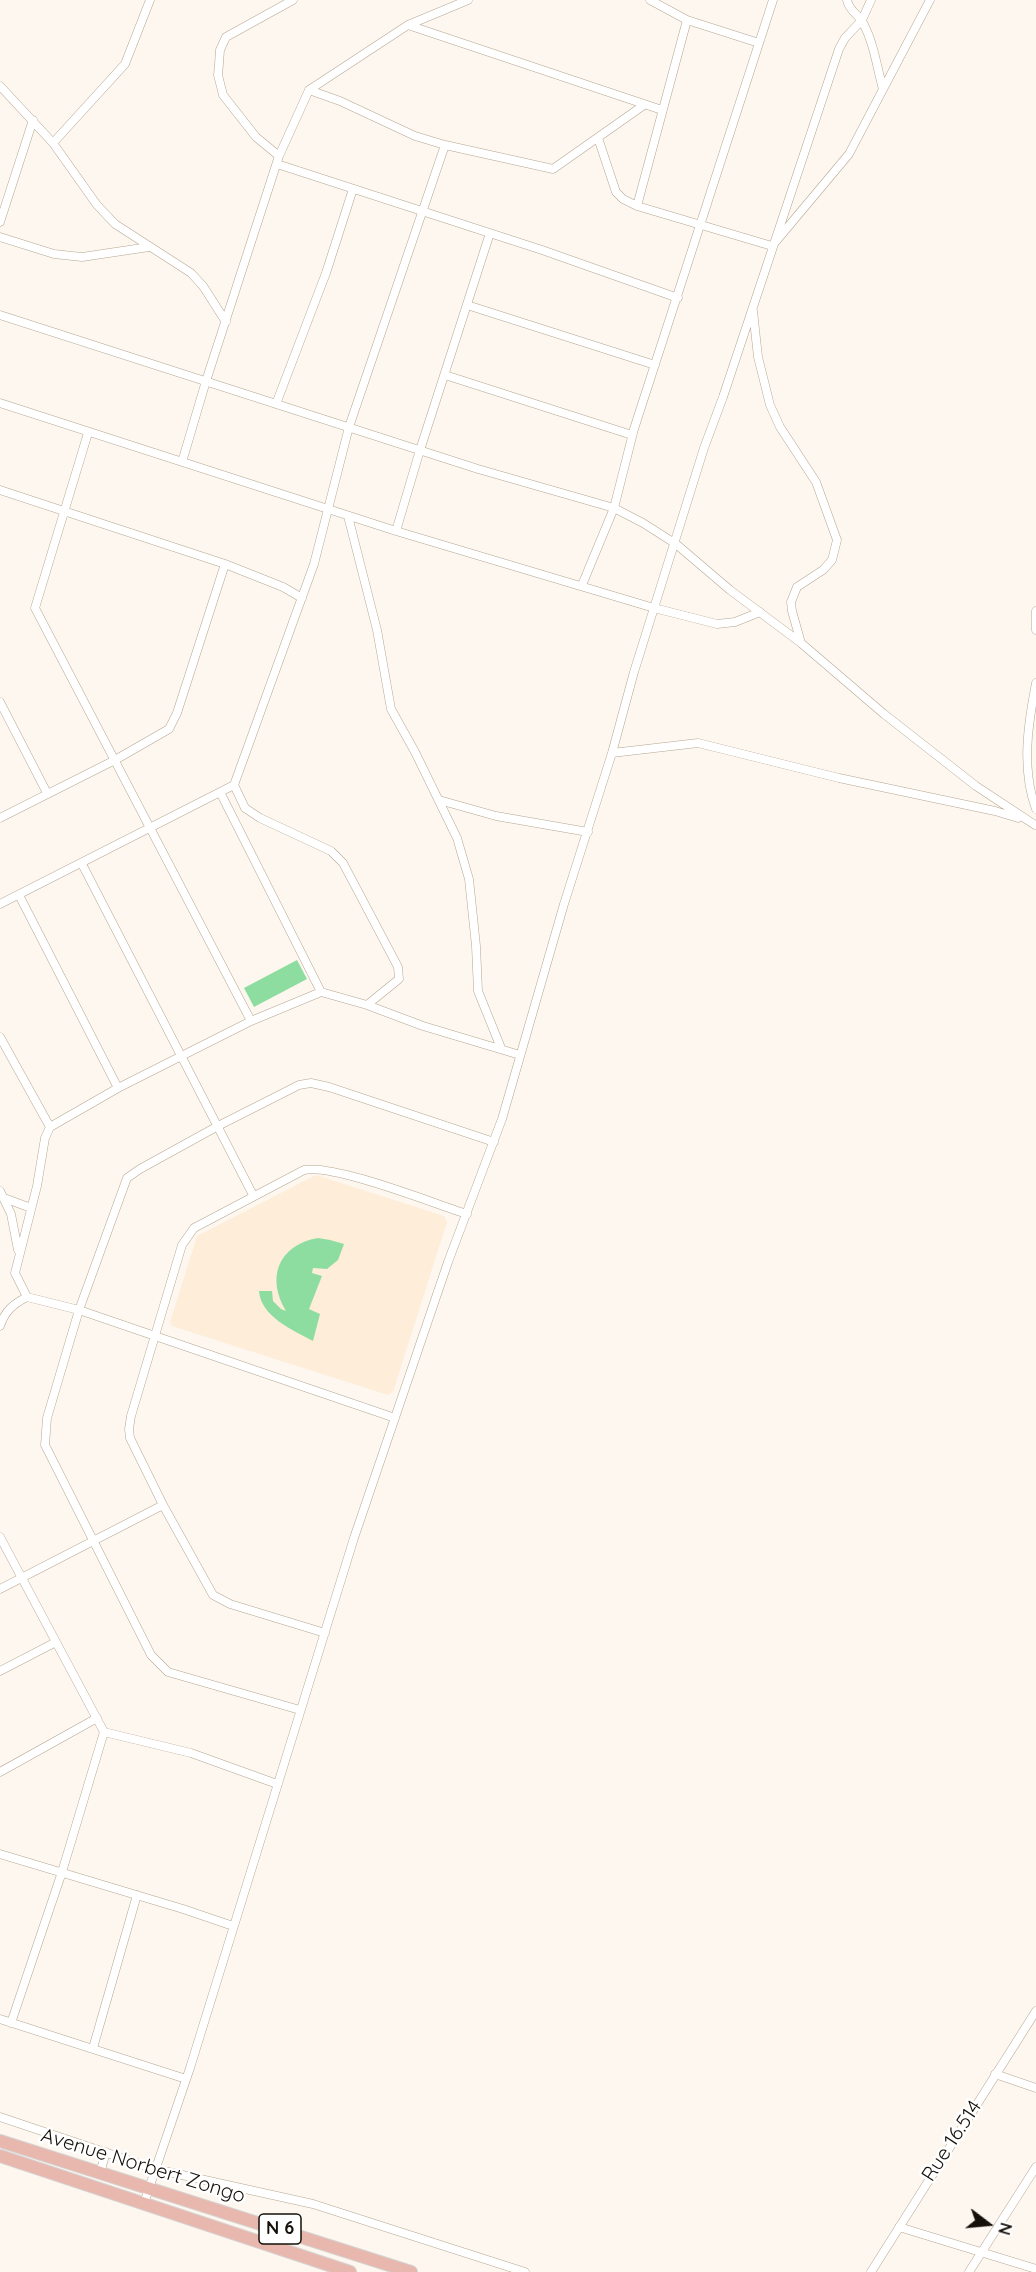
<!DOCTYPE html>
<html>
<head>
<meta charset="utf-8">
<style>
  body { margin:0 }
  #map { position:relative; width:1036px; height:2272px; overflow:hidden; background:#fdf7ef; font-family:Quicksand,sans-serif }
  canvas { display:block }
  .north { position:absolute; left:958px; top:2194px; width:60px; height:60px; -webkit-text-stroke:4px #fff; paint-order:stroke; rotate:106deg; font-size:16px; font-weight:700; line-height:24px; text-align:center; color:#151009 }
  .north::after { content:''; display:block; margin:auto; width:21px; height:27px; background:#151009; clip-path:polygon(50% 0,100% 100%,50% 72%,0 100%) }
</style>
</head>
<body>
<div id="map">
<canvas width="1036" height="2272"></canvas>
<div class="north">N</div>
</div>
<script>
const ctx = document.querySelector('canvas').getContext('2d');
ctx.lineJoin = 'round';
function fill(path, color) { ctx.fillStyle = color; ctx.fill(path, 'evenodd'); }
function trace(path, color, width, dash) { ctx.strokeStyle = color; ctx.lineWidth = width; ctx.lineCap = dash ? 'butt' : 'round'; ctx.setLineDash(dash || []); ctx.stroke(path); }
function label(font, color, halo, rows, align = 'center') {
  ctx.font = font + ' Quicksand,sans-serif'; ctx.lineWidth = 5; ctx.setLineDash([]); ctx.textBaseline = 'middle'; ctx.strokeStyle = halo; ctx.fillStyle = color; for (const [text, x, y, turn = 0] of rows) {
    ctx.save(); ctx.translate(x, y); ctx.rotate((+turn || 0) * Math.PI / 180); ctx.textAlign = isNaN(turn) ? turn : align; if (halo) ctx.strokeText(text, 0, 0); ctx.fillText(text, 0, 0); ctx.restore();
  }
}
fill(new Path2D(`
  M 316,1175 L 444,1216 L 447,1222 L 393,1392 L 388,1395 L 172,1326 L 170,1322 L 197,1236 Z`), '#feedd8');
fill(new Path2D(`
  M 297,960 L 307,979 L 254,1007 L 244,988 Z
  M 318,1238 L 330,1240 L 344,1244 L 338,1260 L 327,1269 L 313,1268 L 312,1273 L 322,1276 L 309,1309 L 320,1314 L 313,1341 C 293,1330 261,1317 259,1291 L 272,1291 L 273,1301 L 281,1309 L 286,1311 C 266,1278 278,1245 318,1238 Z`), '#8edda0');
const minor = new Path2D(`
  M 650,0 L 687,20 L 759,43
  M 847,0 C 849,11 858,14 863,23 C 874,43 877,68 883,89
  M 408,25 L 662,110
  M 0,86 L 53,143 L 97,205 L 115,224 L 191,273 L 203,286 L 226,322
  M 309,90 L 340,101 L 415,136 L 445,145 L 553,169 L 644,105
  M 598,138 L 616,192 L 623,199 L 637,206 L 772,246 L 849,154 L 930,0
  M 53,143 L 125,64 L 150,0
  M 279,156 L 256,137 L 223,95 L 218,75 L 219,64 L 220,50 L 226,37 L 293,0
  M 277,164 L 542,250 L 678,298
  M 637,206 L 687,20
  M 0,222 L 33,120
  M 0,237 L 54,254 L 82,257 L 149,247
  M 467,305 L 655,365
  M 753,311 L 758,357 L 770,405 L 780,427 L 816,482 L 837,540 L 832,560 L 823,570 L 797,587 L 791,602 L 792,611 L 801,643
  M 0,315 L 478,469 L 614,508 L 643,523 L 676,544 L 730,590 L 801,643 L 884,714 L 976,786 L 1035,825
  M 445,375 L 632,435
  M 0,403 L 396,531 L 654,608 L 717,624 L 735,622 L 760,612
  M 276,404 L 326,273 L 353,189
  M 88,433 L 35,608 L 251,1021
  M 182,462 L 206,381 L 279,156 L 309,90 L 408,25 L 468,0
  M 0,490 L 225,564 L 283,587 L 302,598
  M 348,516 L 377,630 L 391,709 L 415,752 L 457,838 L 469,879 L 476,946 L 478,991 L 501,1048
  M 396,531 L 420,450 L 490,233
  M 582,585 L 614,508 L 634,429 L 773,0
  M 1036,611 L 1036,630
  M 1036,683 C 1028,724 1021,769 1036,809
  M 0,702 L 47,793
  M 612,753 L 698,743 L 839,778 L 995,811 L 1018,818
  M 220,792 L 321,992
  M 439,800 L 496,816 L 588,832
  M 0,818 L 115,760 L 169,729 L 177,713 L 225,564
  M 82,864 L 253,1195
  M 19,895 L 118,1088
  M 0,904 L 234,785
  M 367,1005 L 399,979 L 398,967 L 343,863 L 331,851 L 260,818 L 245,808 L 234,785 L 314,564 L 349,427 L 445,145
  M 0,1037 L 50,1127
  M 0,1191 L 11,1214 L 18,1250
  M 4,1198 L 31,1208
  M 27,1297 L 15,1273 L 37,1186 L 45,1138 L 50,1127 L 118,1088 L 251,1021 L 321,992 L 367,1005 L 423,1026 L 520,1055
  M 0,1326 C 5,1311 13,1304 27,1297 L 79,1310 L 395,1418
  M 0,1537 L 104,1732 L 62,1872 L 11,2023
  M 0,1589 L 163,1505
  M 325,1633 L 230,1604 L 213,1595 L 163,1505 L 130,1438 L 129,1429 L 131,1416 L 182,1245 L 194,1228 L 304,1170 C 335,1164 432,1203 467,1214
  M 0,1671 L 56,1642
  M 300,1710 L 168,1672 L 151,1655 L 45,1445 L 47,1418 L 79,1310 L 127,1178 L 140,1169 L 218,1126 L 299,1085 L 311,1083 L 329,1087 L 494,1142
  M 104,1732 L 191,1753 L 277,1784
  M 0,1772 L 97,1718
  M 0,1854 L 183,1909 L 233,1926
  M 0,2019 L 186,2079
  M 93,2048 L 137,1895
  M 995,2074 L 1036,2088
  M 0,2117 L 155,2169 L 313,2204 L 525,2272
  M 100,2173 L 106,2152
  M 144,2203 L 190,2068 L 354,1538 L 448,1262 L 502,1119 L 564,904 L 612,753 L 634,672 L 704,448 L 723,397 L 839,49 L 845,38 L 862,20 L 871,0
  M 899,2227 L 1036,2269
  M 871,2272 L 1036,2011
  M 969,2272 L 1036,2167`);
const primary = new Path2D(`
  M 0,2141 L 411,2272
  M 0,2156 L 350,2272`);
trace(minor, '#b5a692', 9);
trace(primary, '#d5d4d3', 14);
trace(minor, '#fff', 8);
trace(primary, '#e8b8ae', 12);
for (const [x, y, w] of [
  [280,2229,42]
]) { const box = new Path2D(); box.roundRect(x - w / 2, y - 15, w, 30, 4.5); ctx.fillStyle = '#fff'; ctx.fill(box); trace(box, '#151009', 1.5); }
label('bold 18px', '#151009', null, [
  ["N 6",280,2229]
]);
label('20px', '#151009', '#fff', [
  ["Rue 16.514",952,2141,-57],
  ["Avenue Norbert Zongo",143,2166,17]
]);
</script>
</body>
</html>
